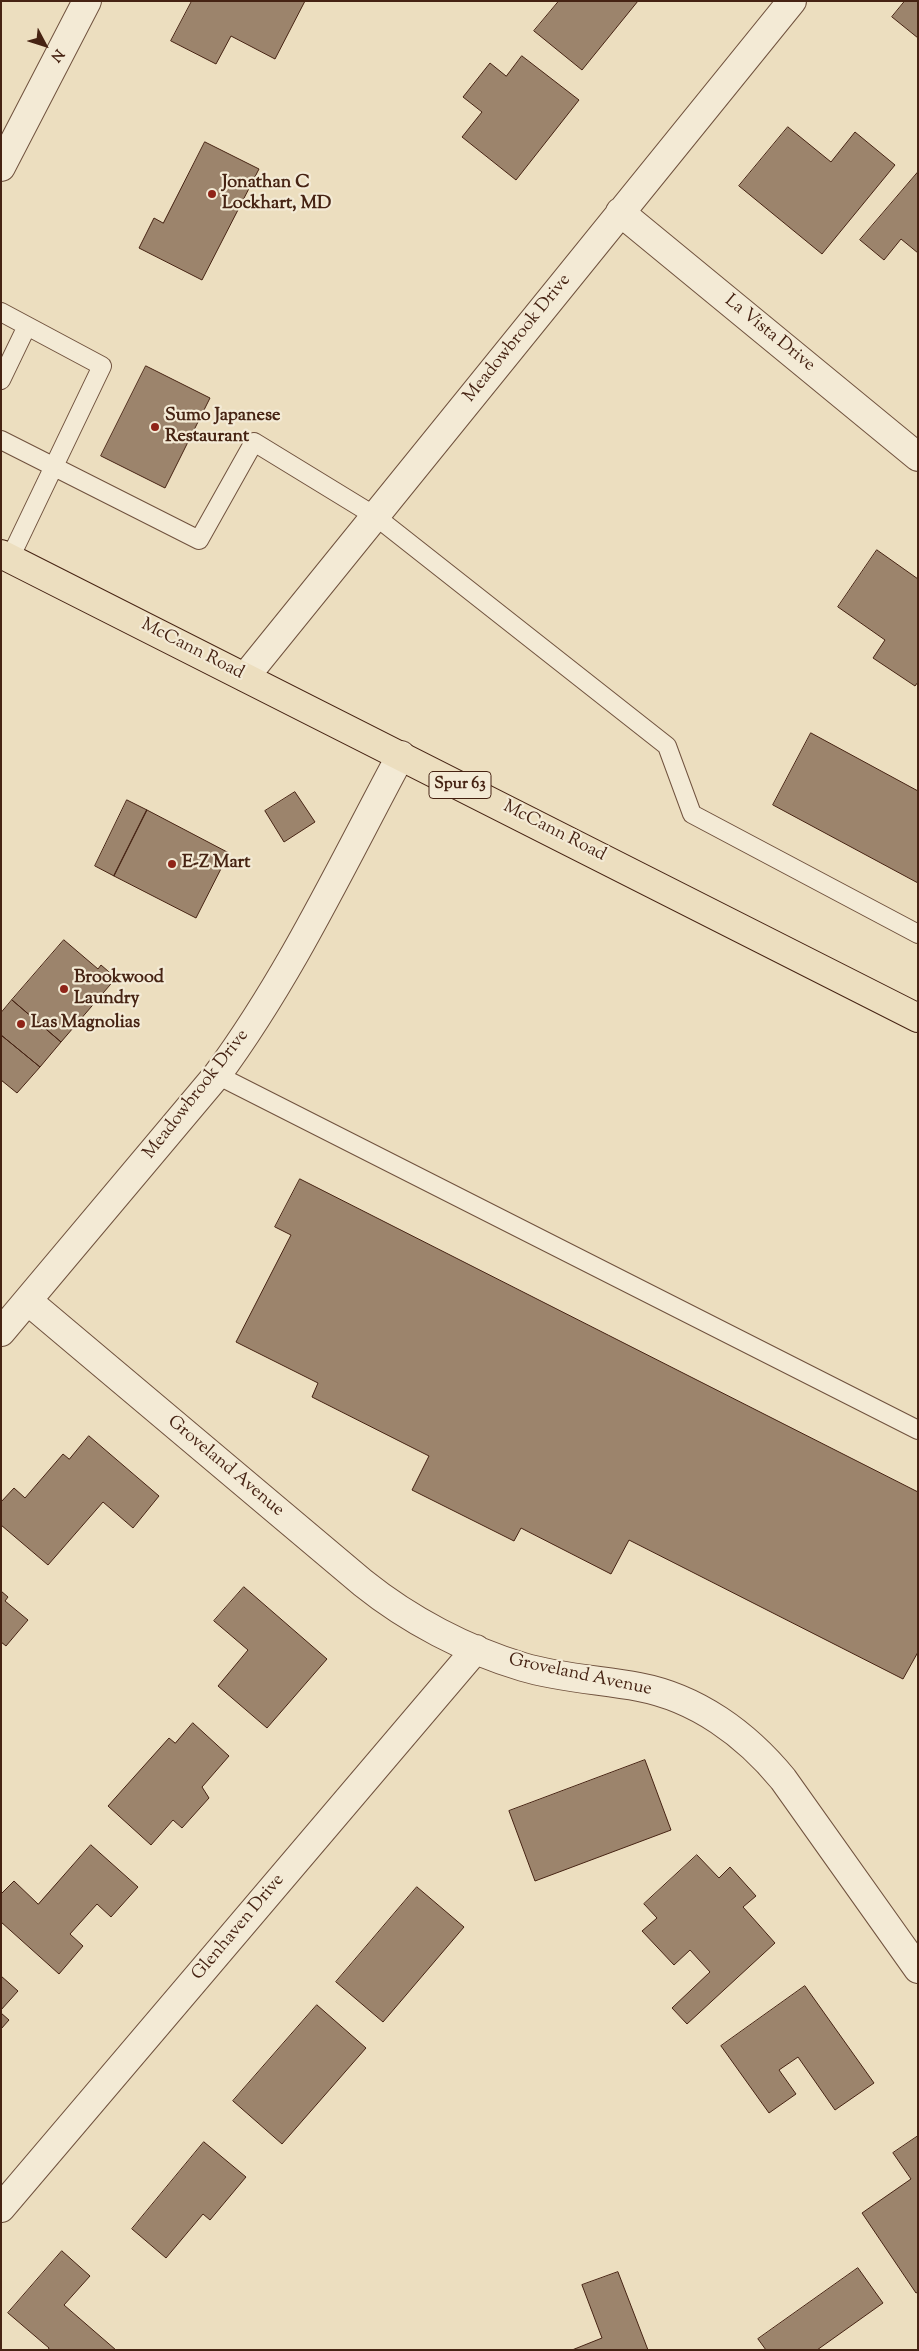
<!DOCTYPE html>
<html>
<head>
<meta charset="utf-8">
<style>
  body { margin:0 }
  #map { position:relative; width:919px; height:2351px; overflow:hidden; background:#ecdebf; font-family:"Sorts Mill Goudy",serif }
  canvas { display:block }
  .frame { position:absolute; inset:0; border:2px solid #462313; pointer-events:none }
  .north { position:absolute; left:20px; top:20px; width:50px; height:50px; -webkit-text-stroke:4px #f3ead5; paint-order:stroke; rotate:130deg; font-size:14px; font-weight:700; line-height:20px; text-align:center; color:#462313 }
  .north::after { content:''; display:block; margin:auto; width:18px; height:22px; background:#462313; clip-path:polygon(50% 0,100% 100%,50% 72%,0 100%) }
</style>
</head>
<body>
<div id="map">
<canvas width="919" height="2351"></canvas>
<div class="frame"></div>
<div class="north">N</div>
</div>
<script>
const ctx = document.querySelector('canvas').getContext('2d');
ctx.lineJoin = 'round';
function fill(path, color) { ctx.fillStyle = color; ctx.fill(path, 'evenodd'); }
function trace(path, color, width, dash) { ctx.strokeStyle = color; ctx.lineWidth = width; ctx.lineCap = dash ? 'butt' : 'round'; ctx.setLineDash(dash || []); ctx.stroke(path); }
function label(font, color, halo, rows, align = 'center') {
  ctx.font = font + ' "Sorts Mill Goudy",serif'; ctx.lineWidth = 4.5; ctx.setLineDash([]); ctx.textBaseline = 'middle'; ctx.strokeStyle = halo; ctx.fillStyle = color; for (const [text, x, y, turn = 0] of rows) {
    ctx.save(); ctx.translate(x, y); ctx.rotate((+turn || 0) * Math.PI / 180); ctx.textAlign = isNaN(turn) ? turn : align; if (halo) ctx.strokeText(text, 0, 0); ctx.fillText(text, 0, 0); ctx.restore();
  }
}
const building = new Path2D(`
  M 192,1 L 305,1 L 275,59 L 231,36 L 216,64 L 171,41 Z
  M 559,1 L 638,1 L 582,70 L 534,31 Z
  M 905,1 L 918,1 L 918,38 L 892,17 Z
  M 522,56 L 579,100 L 516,180 L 462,137 L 482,112 L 463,97 L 490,63 L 506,76 Z
  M 788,127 L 831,162 L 855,132 L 895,165 L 822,254 L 739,186 Z
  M 205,142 L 259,169 L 202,280 L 139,248 L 154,218 L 163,223 Z
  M 918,172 L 918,253 L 901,239 L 884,260 L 860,240 Z
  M 146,366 L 210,398 L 165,488 L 101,456 Z
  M 877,550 L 918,579 L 918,682 L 915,686 L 873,658 L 885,640 L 838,607 Z
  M 811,733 L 918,791 L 918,883 L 773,805 Z
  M 295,792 L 315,822 L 284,842 L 265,811 Z
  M 127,800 L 147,810 L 114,876 L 95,866 Z
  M 147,810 L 229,853 L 196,918 L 114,876 Z
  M 64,940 L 98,969 L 101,965 L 116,978 L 61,1042 L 12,1000 Z
  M 12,1000 L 61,1042 L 40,1067 L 1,1035 L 1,1013 Z
  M 1,1035 L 40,1067 L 17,1093 L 1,1080 Z
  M 300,1179 L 918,1492 L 918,1652 L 903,1679 L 629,1540 L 611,1574 L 521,1528 L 514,1541 L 412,1490 L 429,1456 L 312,1397 L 318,1383 L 236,1342 L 291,1235 L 275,1227 Z
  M 89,1436 L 159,1496 L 133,1528 L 103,1502 L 48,1565 L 1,1525 L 1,1502 L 14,1488 L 25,1498 L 63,1454 L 69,1459 Z
  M 244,1587 L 327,1659 L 267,1728 L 218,1686 L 248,1650 L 214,1621 Z
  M 1,1591 L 8,1597 L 5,1601 L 28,1620 L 6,1646 L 1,1642 Z
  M 193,1723 L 229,1756 L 202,1787 L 209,1798 L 182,1828 L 173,1820 L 151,1845 L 108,1806 L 169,1738 L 175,1743 Z
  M 645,1760 L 671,1830 L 535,1881 L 509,1811 Z
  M 91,1845 L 138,1887 L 111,1917 L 97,1904 L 70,1934 L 83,1946 L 59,1974 L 1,1922 L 1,1894 L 14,1881 L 38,1904 Z
  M 697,1855 L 719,1878 L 730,1867 L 756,1896 L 743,1907 L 775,1943 L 687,2024 L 672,2008 L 710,1972 L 690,1950 L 674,1965 L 642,1931 L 657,1918 L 644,1904 Z
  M 417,1887 L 464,1927 L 383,2022 L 336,1982 Z
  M 1,1976 L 18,1991 L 1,2010 Z
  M 805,1986 L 874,2083 L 835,2110 L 798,2057 L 779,2070 L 796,2094 L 769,2113 L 721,2046 Z
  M 317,2005 L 366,2048 L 282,2144 L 233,2101 Z
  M 1,2013 L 9,2020 L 1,2029 Z
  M 918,2136 L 918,2292 L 916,2293 L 862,2213 L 911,2179 L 893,2153 Z
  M 204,2142 L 246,2177 L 210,2220 L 203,2214 L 166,2258 L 132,2229 Z
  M 62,2251 L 90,2276 L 64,2305 L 116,2350 L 48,2350 L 49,2348 L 8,2313 Z
  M 858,2268 L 883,2303 L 817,2350 L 766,2350 L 758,2339 Z
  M 618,2272 L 648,2350 L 572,2350 L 602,2338 L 582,2285 Z`);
fill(building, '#9c846c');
trace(building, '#462313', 1);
const lane = new Path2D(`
  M 1,312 L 102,366 L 10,558
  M 1,380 L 27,326
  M 1,440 L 199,540 L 254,442 L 375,516 L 667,746 L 692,814 L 918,934
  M 217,1075 L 918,1430`);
const street = new Path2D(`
  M 1,167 L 87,1
  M 620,212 L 918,457
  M 245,677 L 792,1
  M 28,1301 L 363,1583 C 409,1620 466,1650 523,1667 C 560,1678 601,1680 639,1687 C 697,1698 746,1734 783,1779 L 918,1969
  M 1,1332 L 217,1075 C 290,976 343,863 401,755
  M 1,2208 L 476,1649`);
const primary = new Path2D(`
  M 1,554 L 918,1018`);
trace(lane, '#70523e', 20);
trace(street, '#70523e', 30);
trace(primary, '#462313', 30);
trace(lane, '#f3ead5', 18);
trace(street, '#f3ead5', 28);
trace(primary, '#ecdebf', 28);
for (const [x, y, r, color] of [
  [212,194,5,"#8f2418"],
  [155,427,5,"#8f2418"],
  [172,864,5,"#8f2418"],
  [64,989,5,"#8f2418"],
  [21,1024,5,"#8f2418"]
]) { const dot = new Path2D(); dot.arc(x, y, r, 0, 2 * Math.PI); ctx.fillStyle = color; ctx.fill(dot); trace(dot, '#f3ead5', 2); }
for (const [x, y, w] of [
  [460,785,62]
]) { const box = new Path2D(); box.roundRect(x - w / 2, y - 13.5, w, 27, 4); ctx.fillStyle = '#f3ead5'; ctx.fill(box); trace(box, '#462313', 1); }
label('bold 16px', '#462313', null, [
  ["Spur 63",460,785]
]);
label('bold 18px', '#462313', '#f3ead5', [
  ["Jonathan C",222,184],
  ["Lockhart, MD",222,205],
  ["Sumo Japanese",165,417],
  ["Restaurant",165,438],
  ["E-Z Mart",182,864],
  ["Brookwood",74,979],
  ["Laundry",74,1000],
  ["Las Magnolias",31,1024]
], 'left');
label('18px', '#462313', '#f3ead5', [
  ["La Vista Drive",769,334,39],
  ["Meadowbrook Drive",518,339,-51],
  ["McCann Road",192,650,27],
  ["McCann Road",554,832,27],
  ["Meadowbrook Drive",197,1095,-52],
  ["Groveland Avenue",225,1467,40],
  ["Groveland Avenue",580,1676,12],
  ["Glenhaven Drive",239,1928,-50]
]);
</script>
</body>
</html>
